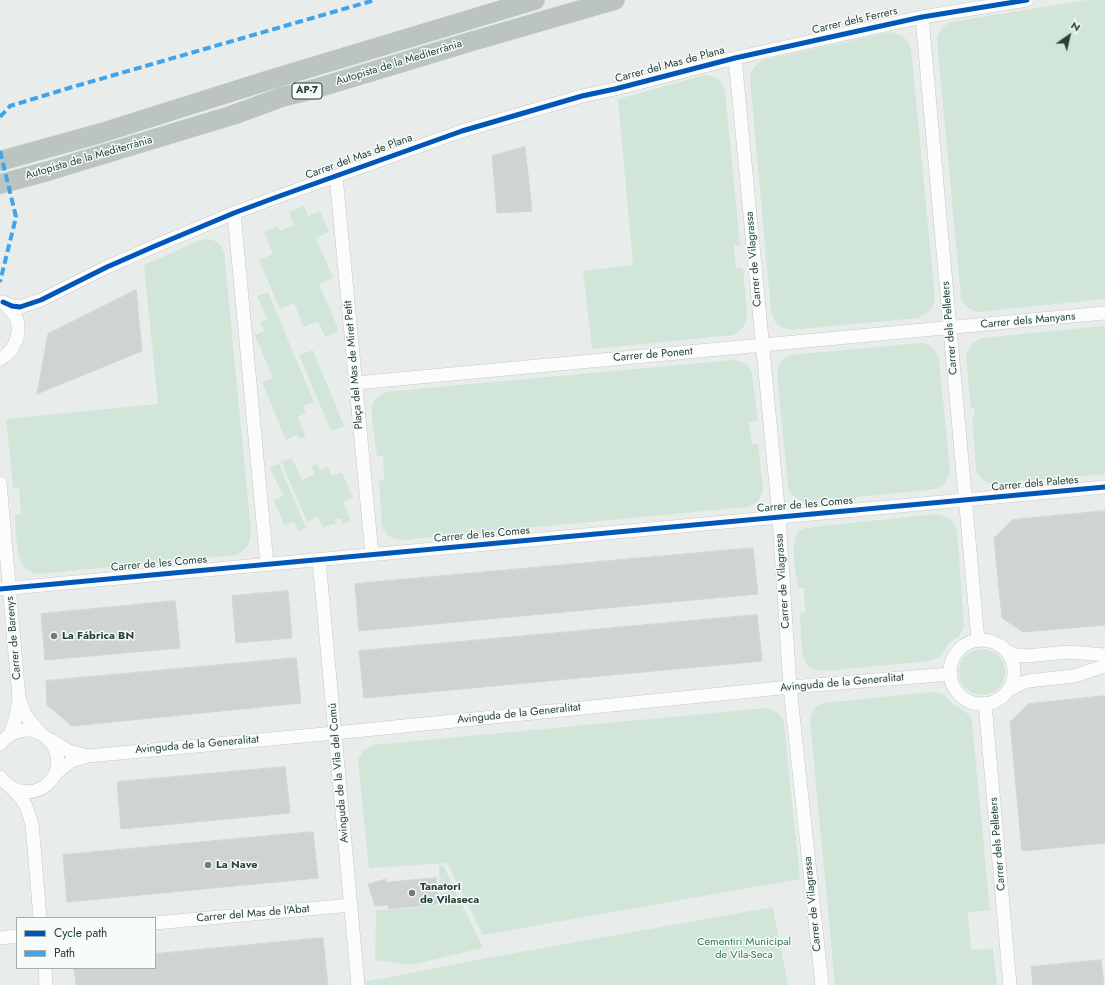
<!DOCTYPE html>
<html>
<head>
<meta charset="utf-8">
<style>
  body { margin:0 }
  #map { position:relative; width:1105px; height:985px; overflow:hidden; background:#e8edeb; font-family:Jost,sans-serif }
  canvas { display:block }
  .legend { position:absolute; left:16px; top:917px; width:140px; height:52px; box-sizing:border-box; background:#f7fbf9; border:1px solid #a3b1ad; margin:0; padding:5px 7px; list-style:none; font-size:12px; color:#24423a }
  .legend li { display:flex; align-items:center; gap:8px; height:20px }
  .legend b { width:20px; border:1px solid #a3b1ad }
  .north { position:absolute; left:1049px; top:16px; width:40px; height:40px; -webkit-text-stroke:3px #f7fbf9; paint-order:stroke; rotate:34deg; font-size:11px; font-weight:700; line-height:16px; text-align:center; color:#24423a }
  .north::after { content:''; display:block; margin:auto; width:14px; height:18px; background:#24423a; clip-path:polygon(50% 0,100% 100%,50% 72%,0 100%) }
</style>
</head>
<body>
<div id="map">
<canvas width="1105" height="985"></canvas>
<ul class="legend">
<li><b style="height:5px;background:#0057b8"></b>Cycle path</li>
<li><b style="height:5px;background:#3ea4ec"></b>Path</li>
</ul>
<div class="north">N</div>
</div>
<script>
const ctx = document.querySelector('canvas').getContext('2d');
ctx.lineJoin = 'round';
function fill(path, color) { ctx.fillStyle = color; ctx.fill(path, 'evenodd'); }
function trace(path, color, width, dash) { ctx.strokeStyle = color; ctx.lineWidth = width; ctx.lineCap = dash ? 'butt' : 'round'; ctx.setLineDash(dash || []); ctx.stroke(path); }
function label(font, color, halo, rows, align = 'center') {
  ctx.font = font + ' Jost,sans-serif'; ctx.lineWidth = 3; ctx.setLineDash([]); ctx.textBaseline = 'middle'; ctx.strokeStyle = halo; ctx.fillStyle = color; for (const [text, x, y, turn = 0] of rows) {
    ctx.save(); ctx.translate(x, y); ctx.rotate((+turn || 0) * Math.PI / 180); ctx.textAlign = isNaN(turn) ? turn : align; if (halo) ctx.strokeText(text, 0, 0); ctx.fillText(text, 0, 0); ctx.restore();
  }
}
fill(new Path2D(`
  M 1087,0 L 1105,0 L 1105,299 L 977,312 C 968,309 965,305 961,298 L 937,41 C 938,31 942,27 950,22 Z
  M 891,32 C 902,34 908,39 911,49 L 935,298 C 933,309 928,314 917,318 L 790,330 C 778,328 774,323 771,311 L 750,79 C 751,70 755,65 763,60 Z
  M 705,75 C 716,75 722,80 725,90 L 740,245 L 734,246 L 736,268 L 743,268 L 747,312 C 747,323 743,330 733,335 L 592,349 L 583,271 L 633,265 L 618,99 Z
  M 304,206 L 308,216 L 320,211 L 329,232 L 316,238 L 333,278 L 319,284 L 339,331 L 325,337 L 318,321 L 304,327 L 294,303 L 280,309 L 259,260 L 273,254 L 264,232 L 278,226 L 280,231 L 294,225 L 289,212 Z
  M 207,239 C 216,240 221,244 224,252 L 251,531 C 251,543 247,550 236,555 L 38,574 C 33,573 28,572 24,567 C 16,558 16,528 15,515 L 21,514 L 19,488 L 13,488 L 6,419 L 158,404 L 144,265 L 201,240 Z
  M 268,292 L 314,402 L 303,406 L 306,413 L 298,417 L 306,436 L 299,439 L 297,435 L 286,440 L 262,382 L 273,378 L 255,335 L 264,331 L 260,323 L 267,319 L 257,296 Z
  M 1105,326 L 1105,474 L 994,484 C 984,483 980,478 976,469 L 972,417 L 975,416 L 974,408 L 971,408 L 966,356 C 968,347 972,342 981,338 Z
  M 920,343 C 930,343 936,349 939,359 L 950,471 C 948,480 944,486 936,489 L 809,502 C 798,501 792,496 788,487 L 777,373 C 779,364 781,358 791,355 Z
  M 313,350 L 344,426 L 331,431 L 299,355 Z
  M 733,360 C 743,361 749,365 752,374 L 758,421 L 749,422 L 752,445 L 758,444 L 763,489 C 761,499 756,504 747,507 L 401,540 C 391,539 386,535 382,527 L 379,480 L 384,479 L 383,456 L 377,456 C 376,446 370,413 372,405 C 374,399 379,396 385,392 Z
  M 292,458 L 302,480 L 315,474 L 311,466 L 317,464 L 320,470 L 328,467 L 332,476 L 342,472 L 353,497 L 343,502 L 351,521 L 343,524 L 340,518 L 334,520 L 336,523 L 323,528 L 318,517 L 307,522 L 281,462 Z
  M 279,464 L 306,528 L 298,532 L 294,521 L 284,525 L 274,500 L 283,496 L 270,467 Z
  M 935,514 C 946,515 952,520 957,529 L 964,627 L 959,636 L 951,641 L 941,655 L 938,658 L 928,661 L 825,671 C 818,671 811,670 807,664 C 800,656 801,624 800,613 L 805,612 L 804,588 L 798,588 C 796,575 791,547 796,536 C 798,532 801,530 805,528 Z
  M959 672a23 23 0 1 1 46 0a23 23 0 1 1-46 0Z
  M 932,692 L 942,694 L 946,696 L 952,704 L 970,715 L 972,723 L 990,910 L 968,912 L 971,950 L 993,949 L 997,985 L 835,985 L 810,721 C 811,711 815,706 824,703 Z
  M 767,708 C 777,711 781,713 784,723 L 800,879 L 483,935 L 447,863 L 369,868 L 358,761 C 360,753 366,748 373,745 Z
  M 443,865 L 483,948 L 410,965 L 375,960 L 376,910 L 389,910 L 440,905 L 439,866 Z
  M 773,907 L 788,985 L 364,985 L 364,982 L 498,956 Z`), '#d1e6d8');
const building = new Path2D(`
  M 525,147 L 532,211 L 497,213 L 492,156 Z
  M 136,290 L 142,351 L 37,394 L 48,334 Z
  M 1105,511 L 1105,625 L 1023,632 L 1002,618 L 994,538 L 1012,520 Z
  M 753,548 L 758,594 L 359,631 L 355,584 Z
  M 288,591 L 292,638 L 236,643 L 232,596 Z
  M 175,601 L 180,648 L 45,660 L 41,614 Z
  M 757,615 L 762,661 L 364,698 L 359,651 Z
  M 296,658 L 301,703 L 72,726 L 47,705 L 46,681 Z
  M 1105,696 L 1105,843 L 1022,851 L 1010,722 L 1028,704 Z
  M 285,767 L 290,813 L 121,829 L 117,782 Z
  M 313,832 L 318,878 L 67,902 L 63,855 Z
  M 436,878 L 438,904 L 388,909 L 388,905 L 375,906 L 368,884 L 386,879 L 386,882 Z
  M 323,938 L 328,985 L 76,985 L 74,968 L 155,968 L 155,954 Z
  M 1101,960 L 1104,985 L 1033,985 L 1031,967 Z`);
fill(building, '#cfd4d2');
trace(building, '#d1d6d4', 1);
const minor = new Path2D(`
  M 922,17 L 978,640
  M 735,58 L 779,517 L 790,687 L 822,985
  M 336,176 L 372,555
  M 234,213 L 267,565
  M 3,302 L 12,306 L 20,307 L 41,300 L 107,267 L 155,246 L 234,213 L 277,197 L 462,131 L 582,96 L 615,89 L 735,58 L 922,17 L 1027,0
  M 0,359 C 14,352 21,336 17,320 C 15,313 9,308 3,302
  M 356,383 L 1105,313
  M 0,483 L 19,698 L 16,716 L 10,735
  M 319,560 L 358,985
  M 0,589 L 1105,487
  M950 672a32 32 0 1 1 64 0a32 32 0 1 1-64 0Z
  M 1006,651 L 1016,655 L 1026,656 L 1069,652 L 1105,655
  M 1007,691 L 1020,684 L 1028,681 L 1074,676 L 1105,666
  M 19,698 L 26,716 L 40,733
  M 985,703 L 1010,985
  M 51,740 L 69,751 L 88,756
  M 0,744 C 7,735 18,729 29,730 C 39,732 49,737 54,747 C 71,782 25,810 0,777
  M 55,774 L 71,761 L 88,756 L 335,733 L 790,687 L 951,674
  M 13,789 L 22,800 L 26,806 L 32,824 L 40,918
  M 155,923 L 351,905
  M 0,938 L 17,936
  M 45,968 L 46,985`);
const highway = new Path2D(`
  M 0,161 L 101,133 L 269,80 L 535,0
  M 0,184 L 48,171 L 233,115 L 282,97 L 314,89 L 473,41 L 615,0`);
trace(minor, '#c5cac8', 14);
trace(highway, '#c3ccc9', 20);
trace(minor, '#fcfcfc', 13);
trace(highway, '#bcc4c2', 19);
trace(new Path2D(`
  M 0,117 L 10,106 L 69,88 L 375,0
  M 0,151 L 16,217 L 0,282`), '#3ea4ec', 4, [8, 4]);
trace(new Path2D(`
  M 3,302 L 12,306 L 20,307 L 41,300 L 107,267 L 155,246 L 234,213 L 277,197 L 462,131 L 582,96 L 615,89 L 735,58 L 922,17 L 1027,0
  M 0,589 L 1105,487`), '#0057b8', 5);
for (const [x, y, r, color] of [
  [54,636,4,"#697e78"],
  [208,865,4,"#697e78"],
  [412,893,4,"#697e78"]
]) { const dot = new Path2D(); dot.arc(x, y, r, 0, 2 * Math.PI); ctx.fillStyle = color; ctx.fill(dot); trace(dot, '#f7fbf9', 1.5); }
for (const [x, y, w] of [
  [307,91,30]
]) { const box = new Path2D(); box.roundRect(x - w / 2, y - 8, w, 16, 3); ctx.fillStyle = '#f7fbf9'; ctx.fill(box); trace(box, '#24423a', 1); }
label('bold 10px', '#24423a', null, [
  ["AP-7",307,91]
]);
label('11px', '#24423a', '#f7fbf9', [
  ["Carrer dels Ferrers",855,21,-13],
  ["Autopista de la Mediterrània",399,63,-17],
  ["Carrer del Mas de Plana",670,65,-15],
  ["Carrer del Mas de Plana",359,157,-20],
  ["Autopista de la Mediterrània",89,158,-16],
  ["Carrer de Vilagrassa",754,259,-95],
  ["Carrer dels Manyans",1028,321,-5],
  ["Carrer dels Pelleters",950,328,-95],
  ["Carrer de Ponent",653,355,-5],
  ["Plaça del Mas de Miret Petit",354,365,-95],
  ["Carrer dels Paletes",1035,484,-5],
  ["Carrer de les Comes",805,505,-5],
  ["Carrer de les Comes",482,535,-5],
  ["Carrer de les Comes",159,564,-5],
  ["Carrer de Vilagrassa",783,581,-94],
  ["Carrer de Barenys",14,638,-95],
  ["Avinguda de la Generalitat",842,683,-5],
  ["Avinguda de la Generalitat",519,714,-6],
  ["Avinguda de la Generalitat",197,745,-5],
  ["Avinguda de la Vila del Comú",339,773,-95],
  ["Carrer dels Pelleters",998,844,-95],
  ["Carrer de Vilagrassa",813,904,-96],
  ["Carrer del Mas de l'Abat",253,914,-5]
]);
label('bold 11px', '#24423a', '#f7fbf9', [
  ["La Fábrica BN",62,636],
  ["La Nave",216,865],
  ["Tanatori",420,887],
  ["de Vilaseca",420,900]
], 'left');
label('11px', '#2d7a4b', '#f7fbf9', [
  ["Cementiri Municipal",744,942],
  ["de Vila-Seca",744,955]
]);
</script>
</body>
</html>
